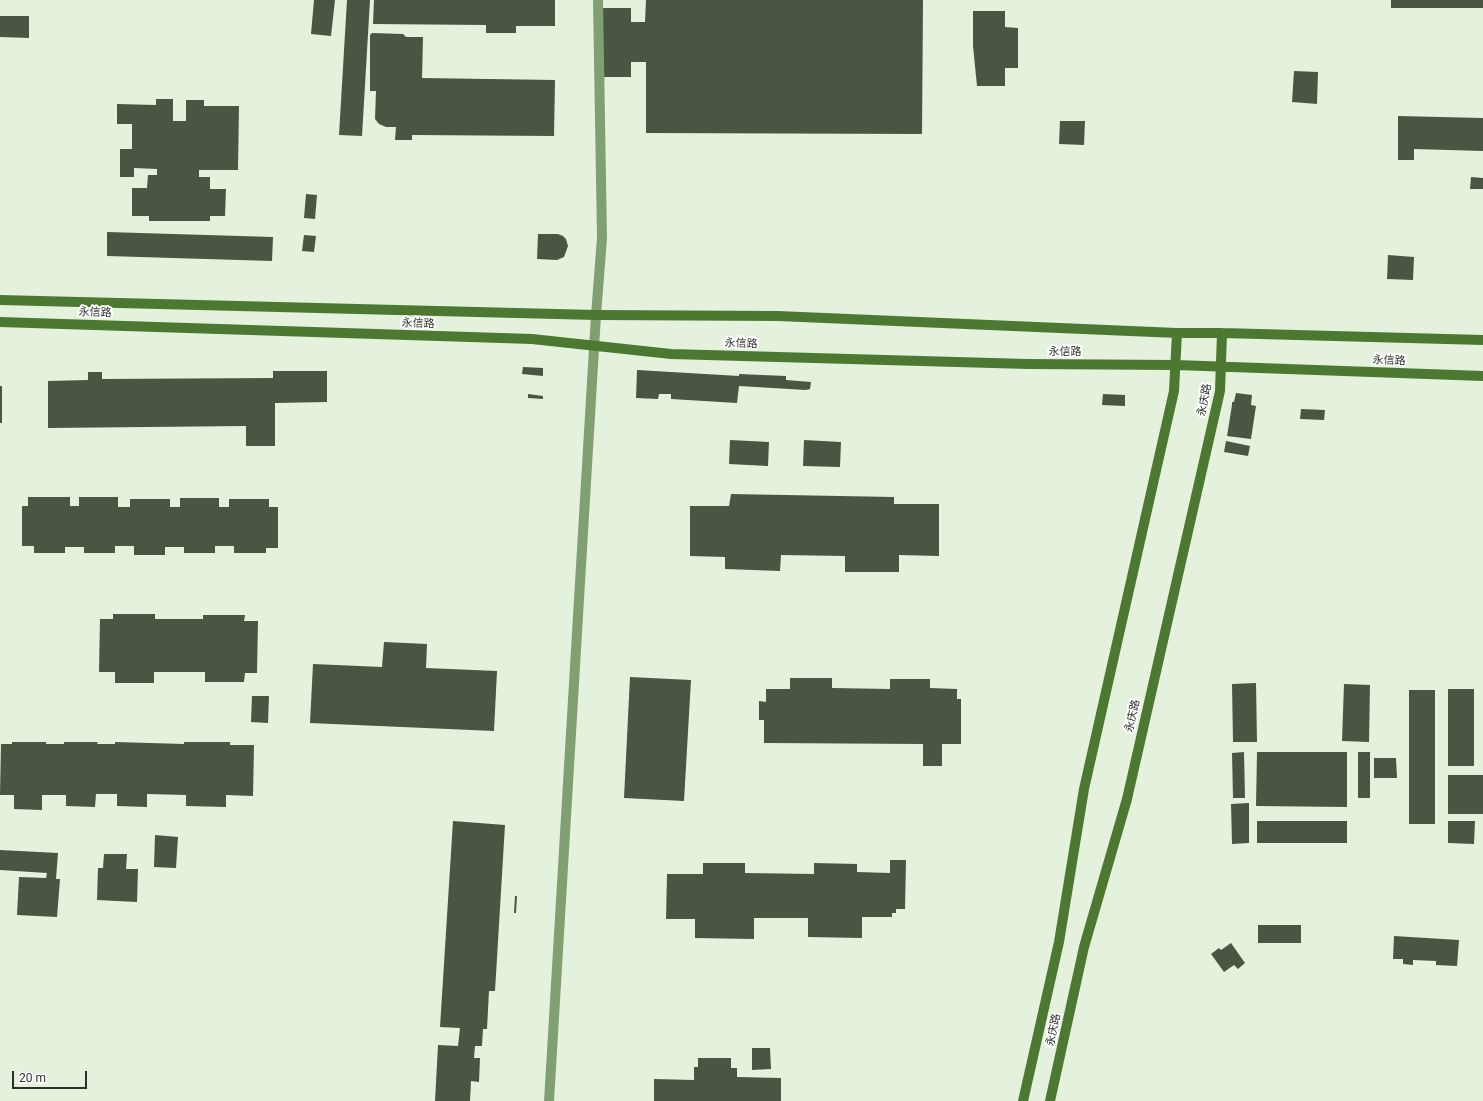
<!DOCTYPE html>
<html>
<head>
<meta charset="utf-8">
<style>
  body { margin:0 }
  #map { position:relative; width:1483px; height:1101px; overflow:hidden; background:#e4f2dd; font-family:Roboto,sans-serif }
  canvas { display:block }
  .scale { position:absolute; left:12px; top:1071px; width:75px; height:18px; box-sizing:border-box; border:2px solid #2b3028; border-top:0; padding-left:5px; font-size:12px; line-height:14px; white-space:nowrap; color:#2b3028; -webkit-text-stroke:3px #fff; paint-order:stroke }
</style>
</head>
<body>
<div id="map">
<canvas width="1483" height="1101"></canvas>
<div class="scale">20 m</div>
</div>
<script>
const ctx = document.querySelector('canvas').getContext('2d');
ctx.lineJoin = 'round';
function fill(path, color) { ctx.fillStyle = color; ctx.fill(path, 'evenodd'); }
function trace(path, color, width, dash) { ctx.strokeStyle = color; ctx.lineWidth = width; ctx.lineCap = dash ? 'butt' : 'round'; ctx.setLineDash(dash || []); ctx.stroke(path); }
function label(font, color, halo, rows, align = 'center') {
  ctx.font = font + ' Roboto,"Noto Sans SC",sans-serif'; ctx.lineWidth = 4; ctx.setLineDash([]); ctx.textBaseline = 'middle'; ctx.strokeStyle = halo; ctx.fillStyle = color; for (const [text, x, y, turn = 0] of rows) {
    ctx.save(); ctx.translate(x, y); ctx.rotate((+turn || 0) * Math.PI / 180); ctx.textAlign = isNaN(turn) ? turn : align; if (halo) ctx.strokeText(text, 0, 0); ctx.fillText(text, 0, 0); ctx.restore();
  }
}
fill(new Path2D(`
  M 314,0 L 335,0 L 331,36 L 311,34 Z
  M 347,0 L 370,0 L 362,136 L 339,135 Z
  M 374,0 L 555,0 L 555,26 L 516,26 L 516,33 L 486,33 L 486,25 L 373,24 Z
  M 646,0 L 923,0 L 922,134 L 646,133 L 646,62 L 631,62 L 631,77 L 602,77 L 602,8 L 631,8 L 631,22 L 645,22 Z
  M 1391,0 L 1483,0 L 1483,8 L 1391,8 Z
  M 973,11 L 1005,11 L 1005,27 L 1018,28 L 1018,68 L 1005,68 L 1005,86 L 977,86 L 973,46 Z
  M 0,16 L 29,16 L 29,38 L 0,37 Z
  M 372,33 L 403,34 L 406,37 L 423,37 L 422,78 L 555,80 L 554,136 L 412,135 L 412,140 L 395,140 L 396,127 L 386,127 L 379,124 L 375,119 L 376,91 L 370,91 L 370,35 Z
  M 1294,71 L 1318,72 L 1317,104 L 1292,102 Z
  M 156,99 L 173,99 L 173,121 L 186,121 L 186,100 L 204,100 L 204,106 L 239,106 L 238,170 L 199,170 L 199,177 L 210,177 L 210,189 L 226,189 L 225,216 L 210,216 L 210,221 L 149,221 L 149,216 L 132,216 L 132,188 L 147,188 L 148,175 L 157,175 L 157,169 L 134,168 L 134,177 L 120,177 L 120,149 L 132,149 L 132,124 L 117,124 L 117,104 L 156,105 Z
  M 1398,116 L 1483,118 L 1483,151 L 1414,149 L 1414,160 L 1398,160 Z
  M 1060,121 L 1085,121 L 1084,145 L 1059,144 Z
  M 1471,177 L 1483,178 L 1483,189 L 1470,189 Z
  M 306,194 L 317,195 L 315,219 L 304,218 Z
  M 107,232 L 273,237 L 272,261 L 107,256 Z
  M 538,234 L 558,234 L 563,236 L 566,239 L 568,246 L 564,257 L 557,260 L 537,259 Z
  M 304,235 L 316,236 L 314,252 L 302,251 Z
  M 1388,255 L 1414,257 L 1413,280 L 1387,279 Z
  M 523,367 L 543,368 L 543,376 L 522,374 Z
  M 637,370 L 739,376 L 739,374 L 786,376 L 786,380 L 811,382 L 810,389 L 806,390 L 739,386 L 737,403 L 671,399 L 671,394 L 659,394 L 658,399 L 636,398 Z
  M 273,371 L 327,371 L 327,402 L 275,403 L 275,446 L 246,446 L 246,426 L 48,428 L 48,381 L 88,380 L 88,372 L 102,372 L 102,379 L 273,378 Z
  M 0,386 L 2,386 L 2,423 L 0,423 Z
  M 1236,393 L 1252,395 L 1251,405 L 1256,406 L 1251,439 L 1227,436 L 1232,405 L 1232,402 L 1234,402 Z
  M 528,394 L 543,396 L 543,399 L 528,398 Z
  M 1103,394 L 1125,395 L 1125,406 L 1102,405 Z
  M 1301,409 L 1325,410 L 1324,420 L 1300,419 Z
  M 730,440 L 769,442 L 768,466 L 729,464 Z
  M 804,440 L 841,442 L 840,467 L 803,466 Z
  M 1226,441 L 1250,446 L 1248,456 L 1224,452 Z
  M 731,494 L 894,497 L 894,504 L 939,504 L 939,556 L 899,555 L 899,572 L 845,572 L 845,556 L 781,555 L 780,571 L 725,569 L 725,557 L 690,556 L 690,506 L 729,506 Z
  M 28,497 L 70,497 L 70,506 L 79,506 L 79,497 L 118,497 L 118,507 L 130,507 L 130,499 L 170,499 L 170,507 L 180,507 L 180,498 L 219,498 L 219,507 L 229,507 L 229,499 L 269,499 L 269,507 L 278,507 L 278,548 L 266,548 L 266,553 L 234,553 L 234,546 L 215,546 L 215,553 L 184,553 L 184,547 L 165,547 L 165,555 L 134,555 L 134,546 L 115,546 L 115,553 L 84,553 L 84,547 L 65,547 L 65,553 L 34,553 L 34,546 L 22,546 L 22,506 L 28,506 Z
  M 113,614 L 155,614 L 155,619 L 203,619 L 203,615 L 245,615 L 244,621 L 258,621 L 257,673 L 245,673 L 244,682 L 205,682 L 205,672 L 154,672 L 154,683 L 115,683 L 115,672 L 99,672 L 100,619 L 113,619 Z
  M 384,642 L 427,644 L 426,668 L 497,671 L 494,731 L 310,723 L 313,664 L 382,667 Z
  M 630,677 L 691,680 L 684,801 L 624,798 Z
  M 790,678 L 832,678 L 832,688 L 890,689 L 890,679 L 930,679 L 930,688 L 957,689 L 957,699 L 961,699 L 961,744 L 942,744 L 942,766 L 923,766 L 923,744 L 764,743 L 764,720 L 759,720 L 759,701 L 766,702 L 766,689 L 790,689 Z
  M 1256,683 L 1257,742 L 1233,742 L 1232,684 Z
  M 1344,684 L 1370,685 L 1369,742 L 1342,741 Z
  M 1448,689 L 1474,689 L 1474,766 L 1448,766 Z
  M 1409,690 L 1435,690 L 1435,824 L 1409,824 Z
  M 252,696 L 269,696 L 268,723 L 251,722 Z
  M 12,742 L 46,742 L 46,744 L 64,744 L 64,742 L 98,742 L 97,744 L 115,744 L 115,742 L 184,744 L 184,742 L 230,742 L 230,745 L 254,745 L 253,796 L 226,795 L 226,807 L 186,806 L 186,795 L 147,794 L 147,807 L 117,806 L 117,794 L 96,794 L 95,807 L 66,806 L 66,795 L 42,795 L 42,810 L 14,809 L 14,795 L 0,795 L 1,744 L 12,744 Z
  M 1244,752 L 1245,798 L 1233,798 L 1232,753 Z
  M 1257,752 L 1347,752 L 1347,807 L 1256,806 Z
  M 1358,752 L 1370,752 L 1370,798 L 1358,798 Z
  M 1374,758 L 1396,758 L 1397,778 L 1374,778 Z
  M 1448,775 L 1483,775 L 1483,814 L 1448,814 Z
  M 1249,803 L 1249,843 L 1232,844 L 1231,804 Z
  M 453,821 L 505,825 L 495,991 L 489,991 L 487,1029 L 483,1029 L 482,1046 L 475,1046 L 474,1058 L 480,1058 L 479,1082 L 471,1081 L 470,1101 L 435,1101 L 438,1045 L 458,1046 L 460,1028 L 440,1027 Z
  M 1257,821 L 1347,821 L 1347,843 L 1257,843 Z
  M 1448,821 L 1475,821 L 1474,844 L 1448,843 Z
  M 155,835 L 178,837 L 176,868 L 154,867 Z
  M 0,850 L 58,853 L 56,879 L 60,879 L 57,917 L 17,915 L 19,877 L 46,878 L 47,873 L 0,870 Z
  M 104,854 L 127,854 L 126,869 L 138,869 L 137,902 L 97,900 L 98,868 L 103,868 Z
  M 890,860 L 906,860 L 905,909 L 896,909 L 896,913 L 892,913 L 892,917 L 862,917 L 862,938 L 808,937 L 808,918 L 754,918 L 754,939 L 695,938 L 695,919 L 666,919 L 667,874 L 703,874 L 703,863 L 745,863 L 745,873 L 814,874 L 814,863 L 857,864 L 857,872 L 890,873 Z
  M 515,896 L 517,896 L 516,913 L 514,913 Z
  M 1258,925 L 1301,925 L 1301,943 L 1258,943 Z
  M 1394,936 L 1459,940 L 1457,966 L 1436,965 L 1436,961 L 1413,960 L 1413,965 L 1403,964 L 1403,959 L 1393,959 Z
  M 1231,943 L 1245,963 L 1238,969 L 1234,965 L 1224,972 L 1211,954 L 1219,948 L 1221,950 Z
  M 752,1048 L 770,1048 L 771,1069 L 752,1070 Z
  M 698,1058 L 731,1058 L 731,1068 L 737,1068 L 737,1077 L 781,1078 L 781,1101 L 654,1101 L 654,1079 L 694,1080 L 694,1067 L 698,1067 Z`), '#4a5544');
trace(new Path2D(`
  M 596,315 L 602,238 L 598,0`), '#819f71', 10);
trace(new Path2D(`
  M 549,1101 L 596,315`), '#819f71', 10);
trace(new Path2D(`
  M 0,300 L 596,315 L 778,316 L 1177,333 L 1222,333 L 1483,340
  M 0,322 L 532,339 L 671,354 L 1028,364 L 1176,365 L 1483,376
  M 1023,1101 L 1059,942 L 1084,789 L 1174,391 L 1177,333
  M 1050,1101 L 1084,947 L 1127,799 L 1220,391 L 1222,333`), '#4d7832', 10);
label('11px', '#2b3028', '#fff', [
  ["永信路",95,313,2],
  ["永信路",418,324,2],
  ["永信路",741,344,2],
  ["永信路",1065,352],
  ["永信路",1389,361,2],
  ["永庆路",1205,400,-79],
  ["永庆路",1133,716,-77],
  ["永庆路",1054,1030,-78]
]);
</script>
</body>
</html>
